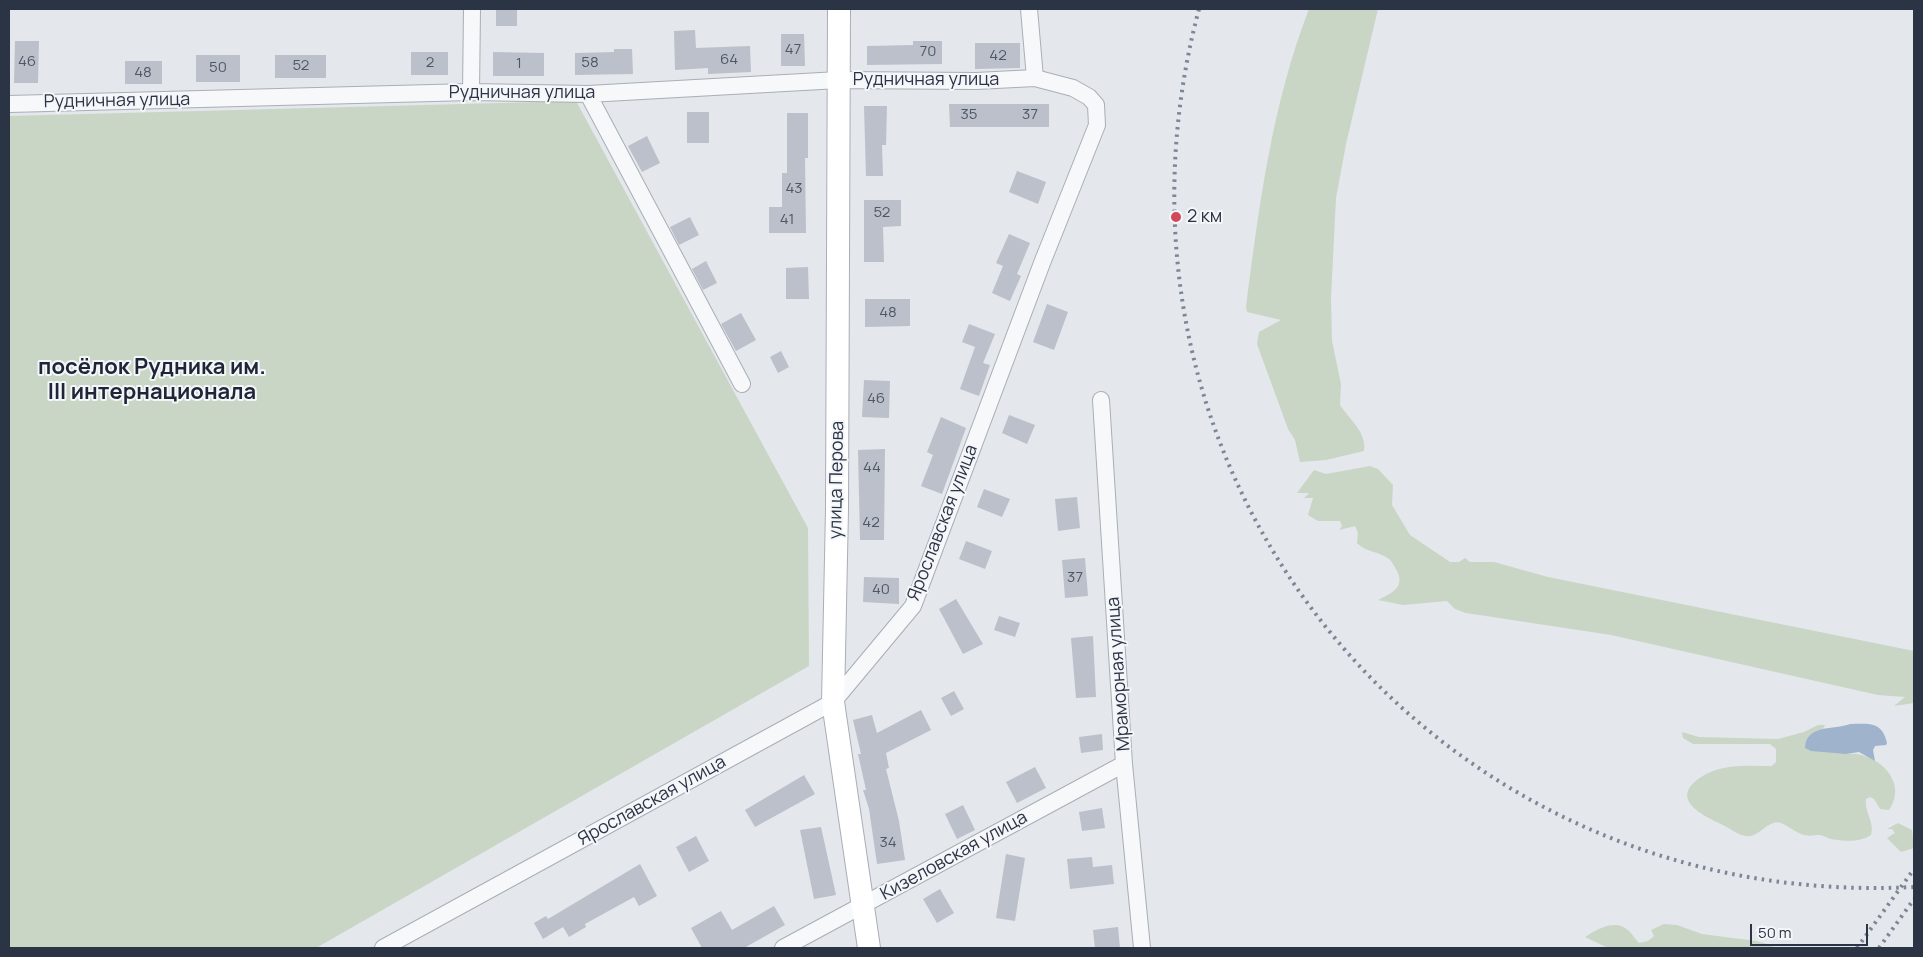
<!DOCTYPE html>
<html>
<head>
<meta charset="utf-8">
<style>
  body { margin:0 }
  #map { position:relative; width:1923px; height:957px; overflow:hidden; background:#e4e7ec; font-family:Manrope,sans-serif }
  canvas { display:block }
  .frame { position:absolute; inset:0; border:10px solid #2b3445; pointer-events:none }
  .scale { position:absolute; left:1750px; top:924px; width:118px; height:22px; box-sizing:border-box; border:2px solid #2b3445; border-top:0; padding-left:6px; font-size:15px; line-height:18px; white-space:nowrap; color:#2b3445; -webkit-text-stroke:4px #f4f6f9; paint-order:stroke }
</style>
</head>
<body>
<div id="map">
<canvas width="1923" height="957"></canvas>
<div class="frame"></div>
<div class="scale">50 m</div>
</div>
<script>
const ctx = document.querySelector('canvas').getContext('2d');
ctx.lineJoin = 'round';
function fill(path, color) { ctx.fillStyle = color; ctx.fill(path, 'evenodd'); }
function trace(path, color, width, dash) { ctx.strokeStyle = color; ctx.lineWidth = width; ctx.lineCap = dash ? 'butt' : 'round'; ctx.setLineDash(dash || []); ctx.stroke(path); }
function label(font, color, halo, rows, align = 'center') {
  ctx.font = font + ' Manrope,sans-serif'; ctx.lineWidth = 4; ctx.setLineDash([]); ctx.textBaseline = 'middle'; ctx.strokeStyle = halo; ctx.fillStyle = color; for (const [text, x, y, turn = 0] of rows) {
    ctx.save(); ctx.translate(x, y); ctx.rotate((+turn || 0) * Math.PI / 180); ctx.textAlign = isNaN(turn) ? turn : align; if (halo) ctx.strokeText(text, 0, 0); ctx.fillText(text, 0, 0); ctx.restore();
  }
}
fill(new Path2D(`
  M 1309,9 L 1378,9 L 1346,144 L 1336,198 L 1331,298 L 1332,341 L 1341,384 L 1340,405 C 1349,419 1367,432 1364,451 L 1326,460 L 1300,462 L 1295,440 L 1288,429 L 1257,344 L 1259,332 L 1281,320 L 1247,312 L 1246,307 C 1259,206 1272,104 1309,9 Z
  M 576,101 L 808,528 L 809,666 L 316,948 L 9,948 L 9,116 Z
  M 1370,466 L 1378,469 L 1393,485 L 1392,505 L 1410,535 L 1450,562 L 1459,562 L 1465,558 L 1470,562 L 1494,562 L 1548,577 L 1914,651 L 1914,703 L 1894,706 L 1905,697 L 1878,695 L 1611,635 L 1466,613 L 1455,609 L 1447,601 L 1403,605 L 1378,600 C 1393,593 1406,586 1396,569 C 1394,566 1392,561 1389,559 C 1379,551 1365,552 1357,543 L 1358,533 L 1355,526 L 1339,530 L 1342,526 L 1340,521 L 1318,521 L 1308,515 L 1313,498 L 1304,498 L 1309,493 L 1297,493 L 1314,470 L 1326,474 Z
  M 1818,725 L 1825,725 L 1823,729 L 1817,731 L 1846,754 C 1874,750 1910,780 1889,810 L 1880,809 L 1874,799 L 1870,797 L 1866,799 C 1864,812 1875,822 1871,835 C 1859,843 1844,841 1831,839 C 1827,838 1823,835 1820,835 C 1813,835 1808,837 1801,834 C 1794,831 1788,826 1781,823 C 1770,819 1761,834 1751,836 C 1742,838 1731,829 1723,825 C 1702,815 1668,799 1701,777 C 1722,763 1749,766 1772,766 L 1776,762 L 1776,749 L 1770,744 L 1693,744 L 1683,738 L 1682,732 L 1699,737 L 1778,739 L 1804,732 Z
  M 1898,823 L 1912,830 L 1914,848 L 1901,852 L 1887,838 L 1895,833 L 1892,829 L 1887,829 Z
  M 1664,924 L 1677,925 L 1702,934 L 1756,941 L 1771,945 L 1774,948 L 1608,948 L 1585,937 C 1598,929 1615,918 1629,931 C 1633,935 1635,939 1639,943 L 1648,941 L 1654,936 L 1651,930 Z`), '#c9d6c5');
fill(new Path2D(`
  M 1850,724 C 1869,724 1882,721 1887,743 L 1886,745 L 1875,746 L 1873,750 L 1875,761 L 1859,752 L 1846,754 L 1811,751 L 1805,748 C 1806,724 1834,730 1850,724 Z`), '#9fb4cc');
fill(new Path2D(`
  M 496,9 L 517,9 L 517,26 L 496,26 Z
  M 695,30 L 696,48 L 750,46 L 751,72 L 708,74 L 708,68 L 675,70 L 674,31 Z
  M 781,34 L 804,34 L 805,66 L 781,66 Z
  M 15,41 L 39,41 L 38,83 L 14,83 Z
  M 913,41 L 942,41 L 942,64 L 867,65 L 867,46 L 913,45 Z
  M 975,43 L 1020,43 L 1020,68 L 975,69 Z
  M 614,49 L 632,49 L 633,74 L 575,75 L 575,53 L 614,52 Z
  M 411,52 L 448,52 L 448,75 L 411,75 Z
  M 493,52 L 544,53 L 544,76 L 493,76 Z
  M 196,55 L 240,55 L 240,82 L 196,82 Z
  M 275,55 L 326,55 L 326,78 L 275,78 Z
  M 125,61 L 162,61 L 162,84 L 125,84 Z
  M 949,104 L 1049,104 L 1049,127 L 950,127 Z
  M 864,106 L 887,106 L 886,145 L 882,145 L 883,176 L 866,176 Z
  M 687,112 L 709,112 L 709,143 L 687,143 Z
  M 787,113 L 808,113 L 808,158 L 805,158 L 806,233 L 769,233 L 769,207 L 782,207 L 782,173 L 787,173 Z
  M 647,136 L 660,163 L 642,172 L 628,146 Z
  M 1017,171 L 1046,182 L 1038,204 L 1009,192 Z
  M 864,200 L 901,200 L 901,226 L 883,227 L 884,262 L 864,262 Z
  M 690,217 L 699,235 L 679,245 L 670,227 Z
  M 1009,234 L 1030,243 L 1017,274 L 1021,276 L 1010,301 L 992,293 L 1003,266 L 996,263 Z
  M 706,261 L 717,283 L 703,290 L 692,269 Z
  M 808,267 L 809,299 L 786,299 L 786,268 Z
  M 865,299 L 910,299 L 910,326 L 865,327 Z
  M 1047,304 L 1068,312 L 1054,350 L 1033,342 Z
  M 741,313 L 756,340 L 736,351 L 721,324 Z
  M 969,324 L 995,334 L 983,363 L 990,365 L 979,396 L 960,389 L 975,347 L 962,342 Z
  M 781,351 L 789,367 L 778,373 L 770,357 Z
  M 864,380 L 890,381 L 889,418 L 862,417 Z
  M 1009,415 L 1035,425 L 1027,444 L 1002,433 Z
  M 941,417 L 966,428 L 942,494 L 921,486 L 933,455 L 927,452 Z
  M 885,449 L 884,540 L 860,540 L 858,450 Z
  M 984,489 L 1010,499 L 1002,517 L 977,507 Z
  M 1077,497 L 1080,528 L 1058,531 L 1055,499 Z
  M 966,541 L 992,551 L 985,569 L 959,559 Z
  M 1085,558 L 1088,596 L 1065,598 L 1062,560 Z
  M 864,577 L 899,578 L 899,604 L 863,602 Z
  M 956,599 L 983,644 L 963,654 L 939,609 Z
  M 999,616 L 1020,623 L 1015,637 L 994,630 Z
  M 1093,636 L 1096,697 L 1076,698 L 1071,638 Z
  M 954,691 L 964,709 L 951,716 L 941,698 Z
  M 921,710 L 931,730 L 886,753 L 889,768 L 886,769 L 899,821 L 905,860 L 877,864 L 869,809 L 863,790 L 866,790 L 858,754 L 861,754 L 853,720 L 872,715 L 877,733 Z
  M 1102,734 L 1103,750 L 1081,753 L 1079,737 Z
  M 1035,767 L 1046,788 L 1017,803 L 1006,782 Z
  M 804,775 L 815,794 L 755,827 L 745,810 Z
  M 963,805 L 975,830 L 957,839 L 945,814 Z
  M 1102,808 L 1105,828 L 1082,831 L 1079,812 Z
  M 821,827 L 836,895 L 814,899 L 800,830 Z
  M 696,836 L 709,861 L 689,872 L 676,847 Z
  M 1006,854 L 1025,858 L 1015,921 L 996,918 Z
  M 1092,857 L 1093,867 L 1112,865 L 1114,884 L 1070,889 L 1067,859 Z
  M 640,864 L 657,896 L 639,906 L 634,897 L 585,924 L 586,927 L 569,937 L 563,927 L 543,939 L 534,923 L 546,916 L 548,919 Z
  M 940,889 L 954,913 L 937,923 L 923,899 Z
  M 774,906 L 785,925 L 744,948 L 702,948 L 691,928 L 721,911 L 732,930 Z
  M 1118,927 L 1120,948 L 1095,948 L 1093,930 Z`), '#bbc0ca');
const minor = new Path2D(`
  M 1029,9 L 1035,78
  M 471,92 L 472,9
  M 588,94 L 742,384
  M 9,104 L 471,92 L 588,94 L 839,80 L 976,81 L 1035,78 L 1073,88 L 1089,97 L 1096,105 L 1097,125 L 1042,263 L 913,606 L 833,702 L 383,948
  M 1101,400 L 1124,764 L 1142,948
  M 783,948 L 1124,764`);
const secondary = new Path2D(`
  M 839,9 L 837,509 L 833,702 L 869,948`);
trace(minor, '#a9aeb7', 18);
trace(secondary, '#a9aeb7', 24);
trace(minor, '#f7f8fa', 16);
trace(secondary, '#fff', 22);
trace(new Path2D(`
  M 1199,9 C 1075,475 1434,912 1914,887
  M 1857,948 L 1914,869
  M 1879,948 L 1914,899`), '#7d8696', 4, [2.5, 5]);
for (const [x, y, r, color] of [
  [1176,217,6,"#d1495b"]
]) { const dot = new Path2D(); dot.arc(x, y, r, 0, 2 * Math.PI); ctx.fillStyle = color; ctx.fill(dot); trace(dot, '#f4f6f9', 2); }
label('15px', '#4f5766', null, [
  ["47",793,50],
  ["70",928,52],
  ["42",998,56],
  ["64",729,60],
  ["46",27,62],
  ["2",430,63],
  ["58",590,63],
  ["1",519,64],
  ["52",301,66],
  ["50",218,68],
  ["48",143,73],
  ["35",969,115],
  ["37",1030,115],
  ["43",794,189],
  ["52",882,213],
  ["41",787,220],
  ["48",888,313],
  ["46",876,399],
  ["44",872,468],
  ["42",871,523],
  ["37",1075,578],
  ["40",881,590],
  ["34",888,843]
]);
label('18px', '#2b3445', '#f4f6f9', [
  ["Рудничная улица",926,80],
  ["Рудничная улица",522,93],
  ["Рудничная улица",117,101,-1],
  ["улица Перова",837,480,-89],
  ["Ярославская улица",943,523,-69],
  ["Мраморная улица",1119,674,-94],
  ["Ярославская улица",652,801,-29],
  ["Кизеловская улица",954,856,-29]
]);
label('18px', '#2b3445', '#f4f6f9', [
  ["2 км",1187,217]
], 'left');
label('bold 22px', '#1d2536', '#f4f6f9', [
  ["посёлок Рудника им.",152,368],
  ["III интернационала",152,393]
]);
</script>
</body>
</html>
